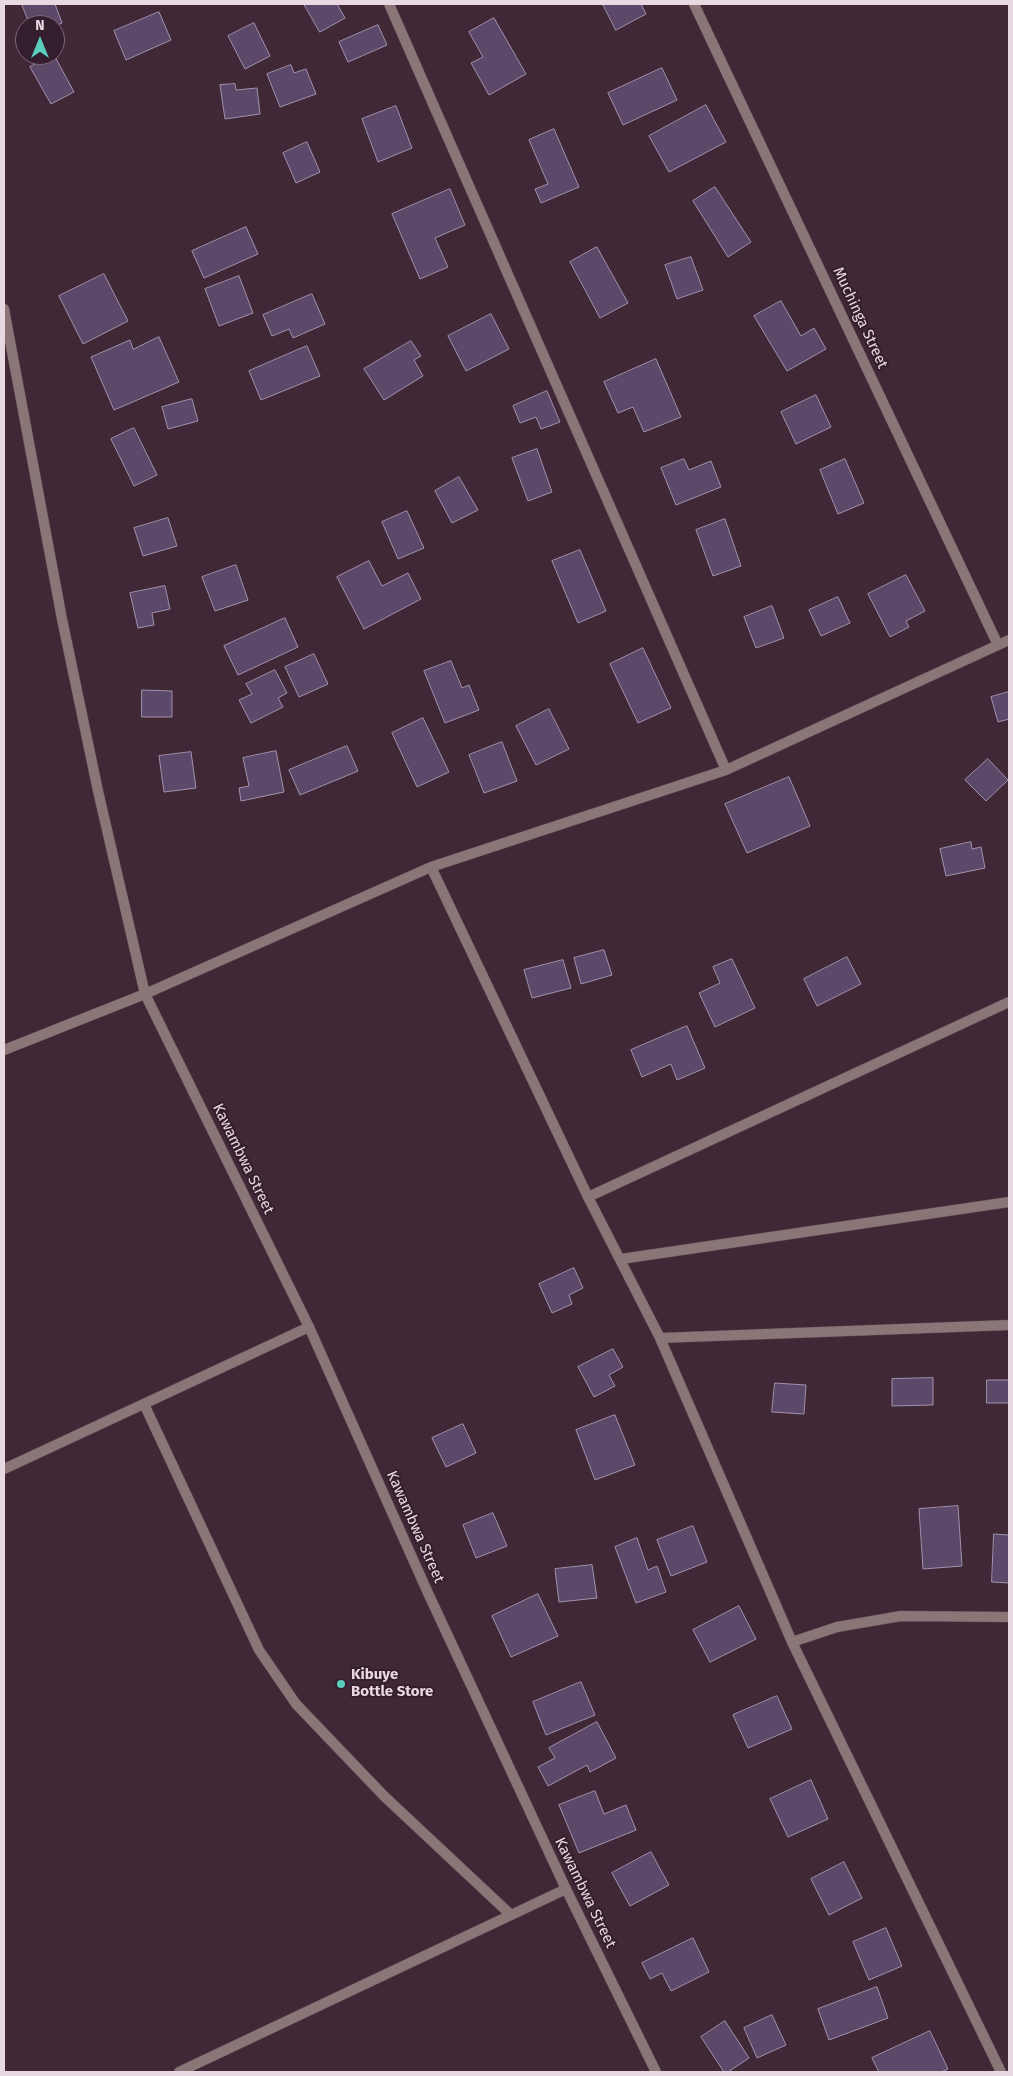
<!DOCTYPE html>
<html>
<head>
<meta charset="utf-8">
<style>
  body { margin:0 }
  #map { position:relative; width:1013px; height:2076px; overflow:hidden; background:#402837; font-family:"Fira Sans",sans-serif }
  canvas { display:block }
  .frame { position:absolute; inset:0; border:5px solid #e8d8e1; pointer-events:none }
  .north { position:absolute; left:15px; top:15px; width:50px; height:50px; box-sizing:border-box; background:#351e2d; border:1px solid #7d6875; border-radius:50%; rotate:0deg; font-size:14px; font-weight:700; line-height:20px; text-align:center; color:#e8d8e1 }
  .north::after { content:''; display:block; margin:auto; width:18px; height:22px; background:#5acebd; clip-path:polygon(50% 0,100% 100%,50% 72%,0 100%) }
</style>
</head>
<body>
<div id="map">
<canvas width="1013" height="2076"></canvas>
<div class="frame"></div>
<div class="north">N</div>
</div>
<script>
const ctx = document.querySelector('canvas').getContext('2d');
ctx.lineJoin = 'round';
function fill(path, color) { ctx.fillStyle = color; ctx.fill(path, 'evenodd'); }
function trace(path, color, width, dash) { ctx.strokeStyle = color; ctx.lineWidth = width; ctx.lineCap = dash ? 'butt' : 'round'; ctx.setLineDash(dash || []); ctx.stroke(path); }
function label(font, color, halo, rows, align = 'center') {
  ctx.font = font + ' "Fira Sans",sans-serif'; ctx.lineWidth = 4; ctx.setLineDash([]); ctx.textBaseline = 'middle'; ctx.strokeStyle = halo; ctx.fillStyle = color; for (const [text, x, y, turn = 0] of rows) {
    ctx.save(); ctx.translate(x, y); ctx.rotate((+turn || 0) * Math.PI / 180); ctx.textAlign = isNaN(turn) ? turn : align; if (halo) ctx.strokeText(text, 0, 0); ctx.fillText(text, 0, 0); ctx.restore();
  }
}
const building = new Path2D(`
  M 22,4 L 55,4 L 62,23 L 55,26 L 30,25 Z
  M 304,4 L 337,4 L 345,18 L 320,32 Z
  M 603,4 L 641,4 L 646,14 L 616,30 Z
  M 159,12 L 171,40 L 126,60 L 114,31 Z
  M 494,18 L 526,74 L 489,95 L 471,63 L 483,57 L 469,32 Z
  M 254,23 L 270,56 L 245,69 L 228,36 Z
  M 378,25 L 387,45 L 348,62 L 339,42 Z
  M 52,55 L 54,55 L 74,92 L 51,104 L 30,67 Z
  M 291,65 L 294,73 L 306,69 L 316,94 L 280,107 L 267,74 Z
  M 662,68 L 677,100 L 623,125 L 608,93 Z
  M 235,84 L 236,90 L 257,88 L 260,114 L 225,119 L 220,85 Z
  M 706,105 L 726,142 L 669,172 L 649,136 Z
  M 396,106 L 412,148 L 378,162 L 362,119 Z
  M 554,129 L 579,187 L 541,203 L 535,189 L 548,184 L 529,140 Z
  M 307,142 L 320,172 L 296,183 L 283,153 Z
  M 715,187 L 751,242 L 728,257 L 693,201 Z
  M 450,189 L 465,225 L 435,238 L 448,267 L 420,279 L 392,214 Z
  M 246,227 L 258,254 L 204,278 L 192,251 Z
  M 597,247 L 628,303 L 600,318 L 570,262 Z
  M 691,257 L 703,290 L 677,299 L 665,265 Z
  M 104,274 L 128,321 L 83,344 L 59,296 Z
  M 239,276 L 253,313 L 219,326 L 205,289 Z
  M 312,294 L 325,324 L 293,338 L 289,329 L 272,336 L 263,315 Z
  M 781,301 L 801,336 L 814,328 L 826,349 L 787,371 L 754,316 Z
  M 491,314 L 509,349 L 466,371 L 448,336 Z
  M 159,337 L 179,382 L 114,410 L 91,357 L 130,340 L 133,349 Z
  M 411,341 L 421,356 L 414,360 L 423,376 L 384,400 L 364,369 Z
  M 307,346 L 320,376 L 261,400 L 249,371 Z
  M 656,359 L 681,417 L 644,432 L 633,407 L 618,413 L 604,382 Z
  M 547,391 L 560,422 L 541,429 L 536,417 L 520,423 L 513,406 Z
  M 816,395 L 831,427 L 796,444 L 781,412 Z
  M 192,399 L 198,421 L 168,429 L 162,407 Z
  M 134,428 L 157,475 L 134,486 L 111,439 Z
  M 537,449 L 552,492 L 528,501 L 512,458 Z
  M 684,459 L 689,470 L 711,461 L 721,487 L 676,505 L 661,468 Z
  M 845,459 L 864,503 L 838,514 L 820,470 Z
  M 459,477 L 478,510 L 452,523 L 435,491 Z
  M 407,511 L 424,548 L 398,559 L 382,522 Z
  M 168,518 L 177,546 L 143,556 L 134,528 Z
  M 725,519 L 741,566 L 713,576 L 696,530 Z
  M 580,550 L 606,611 L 578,623 L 552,561 Z
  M 369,561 L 382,586 L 408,573 L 421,599 L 364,629 L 337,577 Z
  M 236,565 L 248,600 L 215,611 L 202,577 Z
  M 906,575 L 925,611 L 906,621 L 909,627 L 890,637 L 868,594 Z
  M 165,586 L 170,609 L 152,613 L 154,625 L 138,628 L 130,593 Z
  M 838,597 L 850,623 L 821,636 L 809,610 Z
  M 772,606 L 784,638 L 756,648 L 744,617 Z
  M 285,618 L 298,647 L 238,675 L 224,646 Z
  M 643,648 L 671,708 L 638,723 L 610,664 Z
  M 314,654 L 328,684 L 299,697 L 285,667 Z
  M 451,661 L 462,688 L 469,685 L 479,710 L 445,723 L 424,671 Z
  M 275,670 L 287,693 L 278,698 L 283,707 L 251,723 L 239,700 L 252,694 L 246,684 Z
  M 142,690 L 172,691 L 172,717 L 142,717 Z
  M 1009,692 L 1009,719 L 998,722 L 991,697 Z
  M 549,709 L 569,749 L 536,765 L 516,726 Z
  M 423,718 L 449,772 L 417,787 L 392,733 Z
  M 502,742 L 517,781 L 484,793 L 469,755 Z
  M 347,746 L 358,771 L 300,795 L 289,770 Z
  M 276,751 L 284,792 L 241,801 L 239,788 L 249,786 L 243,758 Z
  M 191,752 L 196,788 L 164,792 L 159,756 Z
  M 988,759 L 1008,780 L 986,801 L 965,780 Z
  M 789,777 L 810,826 L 747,853 L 725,804 Z
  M 971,842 L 972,849 L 981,847 L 985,868 L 946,876 L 940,849 Z
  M 604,950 L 612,975 L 581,984 L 574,958 Z
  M 847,957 L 861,984 L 817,1006 L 804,979 Z
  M 732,959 L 755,1008 L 715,1027 L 699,993 L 720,983 L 713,967 Z
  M 563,960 L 571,988 L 532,998 L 524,970 Z
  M 687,1026 L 705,1068 L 677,1080 L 671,1064 L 642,1077 L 631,1050 Z
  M 574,1268 L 583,1288 L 569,1295 L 572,1304 L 552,1313 L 539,1284 Z
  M 613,1349 L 623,1367 L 609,1375 L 615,1386 L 594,1397 L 578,1367 Z
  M 933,1378 L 933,1405 L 892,1406 L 892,1379 Z
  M 987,1380 L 1009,1380 L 1009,1403 L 987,1403 Z
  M 775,1383 L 806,1385 L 804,1414 L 772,1412 Z
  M 615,1415 L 635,1465 L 595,1480 L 576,1430 Z
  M 463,1424 L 476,1453 L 446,1467 L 432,1438 Z
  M 958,1506 L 962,1566 L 923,1569 L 919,1509 Z
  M 493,1513 L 507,1546 L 476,1558 L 463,1525 Z
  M 693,1526 L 707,1562 L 671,1576 L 657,1540 Z
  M 994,1534 L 1009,1535 L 1009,1583 L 992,1582 Z
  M 637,1538 L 648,1570 L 657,1566 L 666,1592 L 636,1603 L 615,1547 Z
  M 592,1565 L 597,1598 L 559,1602 L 555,1569 Z
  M 538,1594 L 558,1636 L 511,1657 L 492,1616 Z
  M 739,1606 L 756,1639 L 710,1662 L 693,1630 Z
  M 581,1682 L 595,1715 L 546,1735 L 533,1702 Z
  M 777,1696 L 792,1729 L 748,1748 L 733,1715 Z
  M 597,1722 L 616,1758 L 590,1772 L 587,1765 L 548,1786 L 538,1767 L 555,1758 L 549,1748 Z
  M 811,1780 L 828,1819 L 788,1837 L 770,1799 Z
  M 595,1791 L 604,1814 L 626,1805 L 636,1830 L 579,1853 L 559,1805 Z
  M 651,1852 L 669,1885 L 630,1906 L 612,1873 Z
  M 844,1862 L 862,1898 L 829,1915 L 811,1879 Z
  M 886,1928 L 902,1966 L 869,1980 L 853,1942 Z
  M 693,1938 L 709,1972 L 671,1991 L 662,1973 L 650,1979 L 642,1963 Z
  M 877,1987 L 888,2018 L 829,2040 L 818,2009 Z
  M 772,2015 L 786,2045 L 757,2058 L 744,2028 Z
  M 725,2021 L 749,2058 L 728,2072 L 724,2072 L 701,2037 Z
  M 930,2031 L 948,2069 L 941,2072 L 879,2072 L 872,2058 Z`);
fill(building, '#5c4969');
trace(building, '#a192ad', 1);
const lane = new Path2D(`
  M 144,1404 L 259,1650 L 296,1704 L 384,1796 L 511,1915
  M 4,1469 L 309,1327
  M 179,2072 L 566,1889`);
const street = new Path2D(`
  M 389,4 L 726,770
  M 694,4 L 998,645
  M 4,309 L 62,619 L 98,791 L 145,994 L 309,1327 L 428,1593 L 566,1889 L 656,2072
  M 431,867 L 588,1197 L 660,1338 L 1009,1325
  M 4,1050 L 145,994 L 431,867 L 726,770 L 1009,640
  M 588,1197 L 1009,1002
  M 621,1259 L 1009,1202
  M 660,1338 L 792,1642 L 1001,2072
  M 792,1642 L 837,1627 L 901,1616 L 1009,1617`);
trace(lane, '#5b4452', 11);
trace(street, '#5b4452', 11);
trace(lane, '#8a7676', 10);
trace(street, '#8a7676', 10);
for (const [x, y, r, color] of [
  [341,1684,5,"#5acebd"]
]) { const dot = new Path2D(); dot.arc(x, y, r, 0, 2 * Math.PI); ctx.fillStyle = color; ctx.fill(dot); trace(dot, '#351e2d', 2); }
label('15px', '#e8d8e1', '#351e2d', [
  ["Muchinga Street",860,318,65],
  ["Kawambwa Street",243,1159,64],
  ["Kawambwa Street",415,1527,66],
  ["Kawambwa Street",585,1893,64]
]);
label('bold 15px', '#e8d8e1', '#351e2d', [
  ["Kibuye",351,1675],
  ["Bottle Store",351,1692]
], 'left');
</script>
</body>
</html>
